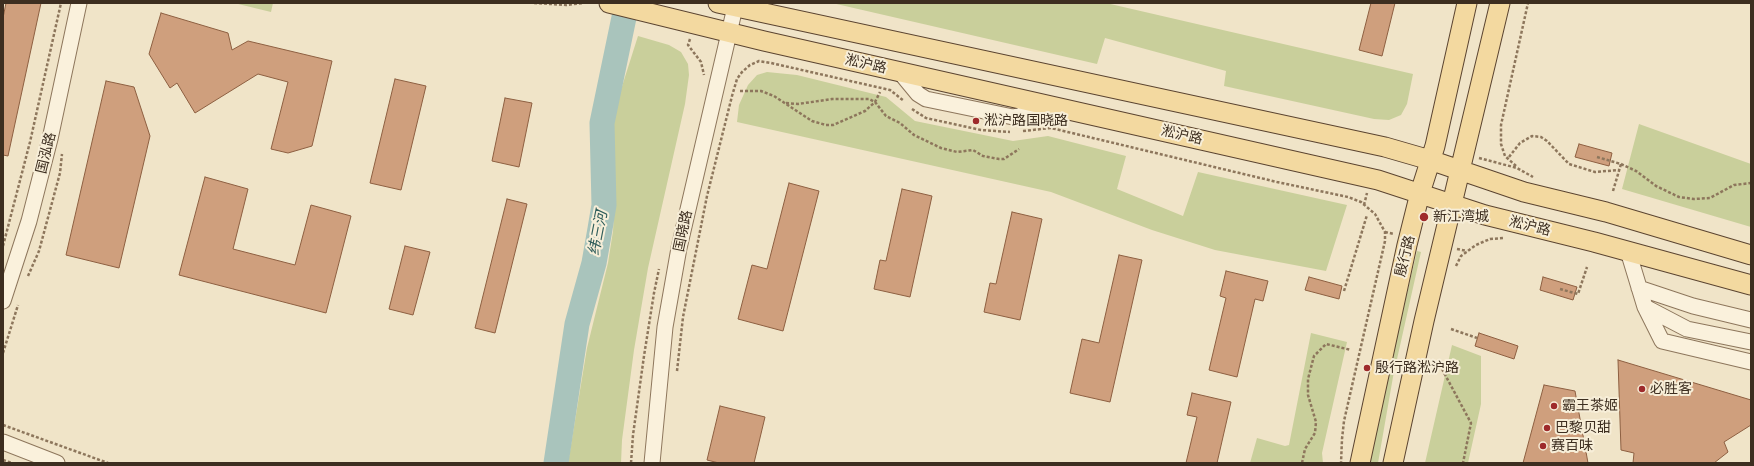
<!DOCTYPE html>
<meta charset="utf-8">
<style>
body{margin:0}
#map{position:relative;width:1754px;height:466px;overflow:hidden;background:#f0e4c8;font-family:"Playfair Display",serif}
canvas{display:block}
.frame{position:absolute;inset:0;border:4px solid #3d2e20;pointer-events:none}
</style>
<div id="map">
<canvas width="1754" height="466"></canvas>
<div class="frame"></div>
</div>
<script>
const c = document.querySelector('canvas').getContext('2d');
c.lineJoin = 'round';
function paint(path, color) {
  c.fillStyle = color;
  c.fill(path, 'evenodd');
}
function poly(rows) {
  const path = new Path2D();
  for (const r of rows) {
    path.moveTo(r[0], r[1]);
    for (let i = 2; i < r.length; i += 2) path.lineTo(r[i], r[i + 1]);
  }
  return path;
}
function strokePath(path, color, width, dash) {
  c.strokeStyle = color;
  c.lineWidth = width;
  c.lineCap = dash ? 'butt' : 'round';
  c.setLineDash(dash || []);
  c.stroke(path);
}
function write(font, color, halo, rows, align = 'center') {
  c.font = font + ' "Playfair Display","Noto Sans SC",serif';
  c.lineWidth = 4;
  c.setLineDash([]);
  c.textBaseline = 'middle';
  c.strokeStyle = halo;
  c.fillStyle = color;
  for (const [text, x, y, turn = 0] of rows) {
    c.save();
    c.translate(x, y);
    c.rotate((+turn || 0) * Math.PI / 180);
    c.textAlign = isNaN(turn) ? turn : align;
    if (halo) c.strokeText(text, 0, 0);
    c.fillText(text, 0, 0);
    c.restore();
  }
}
const green = poly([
 [234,3,273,3,271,12],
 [832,3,1106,3,1413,74,1407,104,1401,115,1389,120,1374,119,1224,86,1226,71,1105,38,1097,64],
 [638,36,669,45,681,52,688,64,689,75,685,104,648,268,634,350,622,440,621,463,568,463,587,348,608,263,613,231,615,194,611,121],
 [767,72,797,75,886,97,915,121,1013,141,1048,136,1126,156,1117,189,1183,216,1198,172,1347,205,1326,271,1215,250,1152,230,1051,192,737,122,739,105,748,85,757,75],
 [1639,124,1751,164,1751,227,1622,189],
 [1417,251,1421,252,1393,377,1378,463,1367,463],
 [1311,333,1347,342,1322,453,1323,463,1250,463,1257,438,1285,446,1289,445],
 [1452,345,1481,356,1481,404,1468,463,1425,463]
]);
const river = poly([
 [556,463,577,324,594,263,600,229,604,205,602,123,627,3]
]);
const building = poly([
 [6,3,41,3,8,156,3,155,3,18,6,3],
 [1371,3,1395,3,1382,56,1359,50,1371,3],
 [161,13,228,33,232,50,248,41,332,61,312,146,288,153,271,149,288,82,258,74,195,113,177,83,170,88,149,54,161,13],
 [395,79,426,86,401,190,370,183,395,79],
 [106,81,134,87,150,136,119,268,66,255,106,81],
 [505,98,532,103,519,167,492,161,505,98],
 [1579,144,1612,153,1609,166,1575,157,1579,144],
 [205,177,248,189,233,249,295,265,311,205,351,216,326,313,179,275,205,177],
 [789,183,819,191,783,331,738,319,752,265,767,269,789,183],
 [902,189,932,196,910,297,874,289,880,260,886,261,902,189],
 [507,199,527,204,495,333,475,328,507,199],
 [1012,212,1042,219,1020,320,984,312,990,283,996,284,1012,212],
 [405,246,430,252,413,315,389,309,405,246],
 [1119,255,1142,260,1110,402,1070,393,1082,339,1099,343,1119,255],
 [1226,271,1268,281,1263,301,1255,299,1237,377,1209,370,1226,298,1220,296,1226,271],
 [1309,277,1342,286,1339,299,1305,290,1309,277],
 [1543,277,1577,287,1573,300,1540,290,1543,277],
 [1479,333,1518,346,1514,359,1475,346,1479,333],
 [1618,360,1751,400,1751,425,1724,442,1728,452,1714,463,1633,463,1634,453,1621,450,1618,360],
 [1544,385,1575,391,1588,463,1523,463,1544,385],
 [1192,393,1231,402,1217,463,1186,463,1197,417,1187,415,1192,393],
 [720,406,765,417,754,463,719,463,707,460,720,406]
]);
const path = poly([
 [534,3,566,5,584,3],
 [690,39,688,45,701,62,704,75],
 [740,91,761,91,774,96,812,121,826,125,833,125,865,111,875,102,880,92],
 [786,103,798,104,832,99,869,99,875,102,886,116,900,123,914,135,941,148,957,152,973,150,983,156,999,159,1004,159,1019,149],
 [912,109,926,118,981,130,1010,132],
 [1023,131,1051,128,1277,182,1348,197,1361,202,1375,214,1385,232,1385,241,1344,421,1342,439,1341,463],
 [1509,157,1520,143,1532,136,1541,137,1547,141,1569,164,1595,172,1619,170],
 [1597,157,1621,164,1636,171,1656,186,1679,197,1694,199,1710,198,1734,185,1751,183],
 [1479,158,1517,168,1533,177],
 [1516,166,1505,156,1501,144,1501,125,1528,3],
 [1613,191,1621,164],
 [1364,205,1367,193],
 [1385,232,1394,234],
 [3,246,30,142,61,3],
 [1457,249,1467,251],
 [1456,266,1461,256,1476,245,1490,239,1504,238],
 [28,276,39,251,60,173,62,154],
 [1560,289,1578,294,1587,267],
 [1344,291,1367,215],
 [1451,329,1477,338],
 [3,353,18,305],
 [1442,369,1471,423,1463,463],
 [677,371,683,317,707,196,732,96,737,79,742,72,750,65,759,61,771,63,890,90,904,101],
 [3,425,108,463],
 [3,460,12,463],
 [631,463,633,435,644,356,654,293,659,269],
 [1302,463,1305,449,1315,433,1316,422,1308,395,1308,379,1314,356,1326,344,1351,350]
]);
const minor = poly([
 [899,71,918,94,926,99,1013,117,1019,116,1044,104],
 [1628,251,1645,307,1662,341,1751,362],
 [1639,288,1693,306,1751,320],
 [3,301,29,221,50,139,79,3],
 [1645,307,1687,329,1751,342],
 [3,442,57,463],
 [652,463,665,327,679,248,736,3]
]);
const major = poly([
 [609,3,764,41,1378,180,1485,215,1594,242,1751,285],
 [718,3,1385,147,1430,160,1524,192,1606,212,1751,255],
 [1360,463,1407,245,1420,193,1435,146,1467,3],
 [1393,463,1424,321,1500,3]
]);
const markers = [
 [976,121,4,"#9e2a2b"],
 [1424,217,5,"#9e2a2b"],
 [1367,368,4,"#9e2a2b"],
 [1642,389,4,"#9e2a2b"],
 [1554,406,4,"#9e2a2b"],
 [1547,428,4,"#9e2a2b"],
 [1543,446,4,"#9e2a2b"]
];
const streetNames = [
 ["淞沪路",866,64,13],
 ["淞沪路",1182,135,13],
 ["国泓路",46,153,-76],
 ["淞沪路",1530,226,14],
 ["国晓路",683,231,-78],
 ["殷行路",1405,256,-76]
];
const poiNames = [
 ["淞沪路国晓路",984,121],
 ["新江湾城",1433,217],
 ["殷行路淞沪路",1375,368],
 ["必胜客",1650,389],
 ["霸王茶姬",1562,406],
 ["巴黎贝甜",1555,428],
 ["赛百味",1551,446]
];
const waterNames = [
 ["纬三河",598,233,-79]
];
paint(green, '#c9cf9b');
strokePath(river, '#a9c4bc', 25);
paint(building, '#cf9f7d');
strokePath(building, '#8d5f41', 1);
strokePath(minor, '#8d765c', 17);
strokePath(major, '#5b4430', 21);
strokePath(path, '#8d765c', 2.5, [3, 2]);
strokePath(minor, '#faf1dc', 15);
strokePath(major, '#f3d9a0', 19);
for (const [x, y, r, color] of markers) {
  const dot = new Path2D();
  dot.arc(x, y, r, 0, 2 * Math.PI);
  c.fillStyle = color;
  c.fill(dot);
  strokePath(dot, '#f7eed8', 1.5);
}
write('14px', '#3d2e20', '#f7eed8', streetNames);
write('14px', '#3d2e20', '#f7eed8', poiNames, 'left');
write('italic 15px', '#2f5d5a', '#f7eed8', waterNames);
</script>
